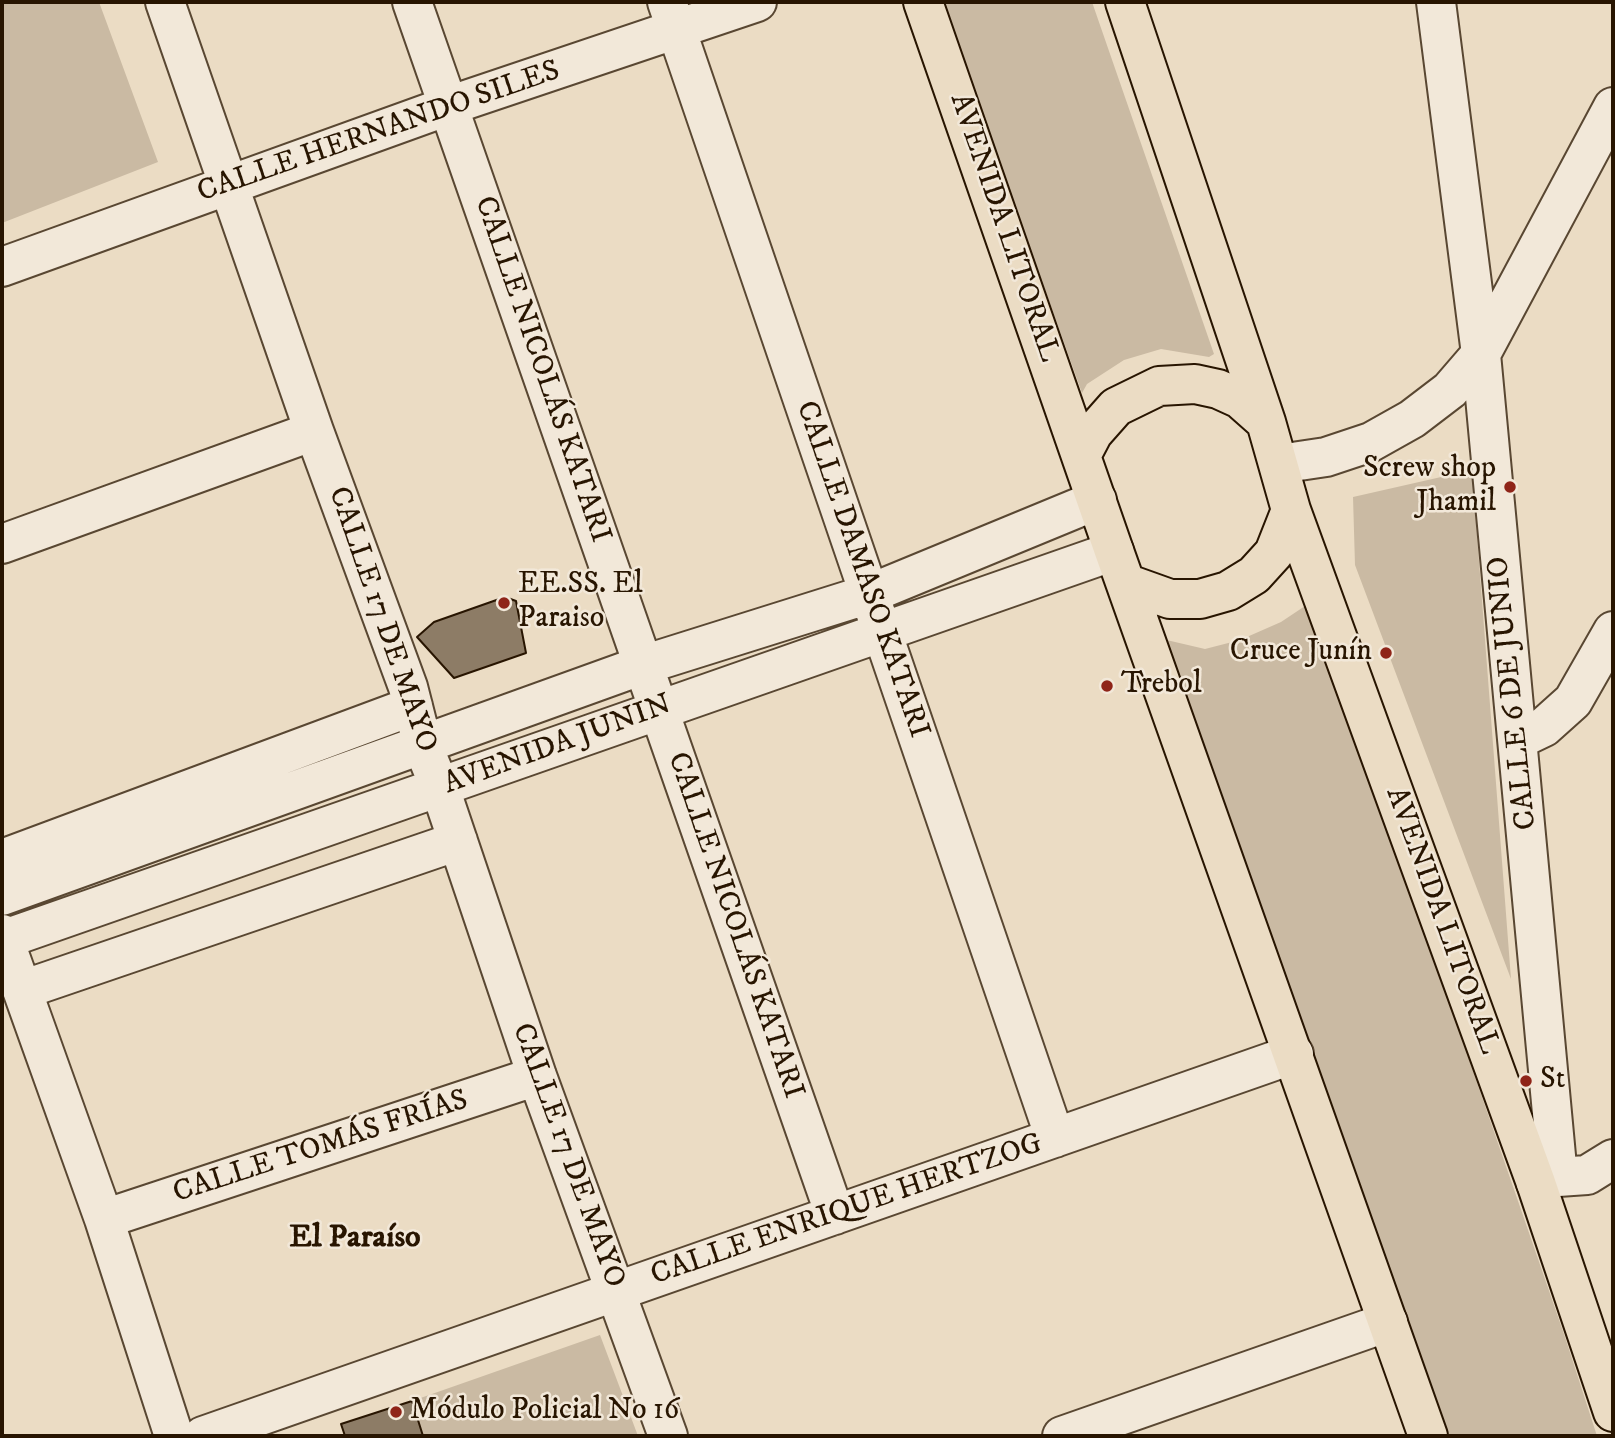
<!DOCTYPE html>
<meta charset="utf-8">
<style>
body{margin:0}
#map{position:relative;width:1615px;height:1438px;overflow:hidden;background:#ebdcc4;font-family:"IM FELL DW Pica",serif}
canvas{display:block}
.frame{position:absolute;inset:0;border:4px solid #281501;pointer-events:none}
</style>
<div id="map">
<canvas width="1615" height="1438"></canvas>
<div class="frame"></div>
</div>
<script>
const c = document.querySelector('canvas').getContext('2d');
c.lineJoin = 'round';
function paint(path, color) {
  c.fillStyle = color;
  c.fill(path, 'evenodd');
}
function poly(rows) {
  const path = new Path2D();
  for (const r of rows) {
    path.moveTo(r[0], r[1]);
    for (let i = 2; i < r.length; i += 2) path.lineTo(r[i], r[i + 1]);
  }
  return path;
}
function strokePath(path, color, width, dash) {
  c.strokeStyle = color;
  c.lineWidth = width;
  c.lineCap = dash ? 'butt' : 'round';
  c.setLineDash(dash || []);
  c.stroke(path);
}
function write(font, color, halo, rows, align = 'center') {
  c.font = font + ' "IM FELL DW Pica",serif';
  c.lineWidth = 5;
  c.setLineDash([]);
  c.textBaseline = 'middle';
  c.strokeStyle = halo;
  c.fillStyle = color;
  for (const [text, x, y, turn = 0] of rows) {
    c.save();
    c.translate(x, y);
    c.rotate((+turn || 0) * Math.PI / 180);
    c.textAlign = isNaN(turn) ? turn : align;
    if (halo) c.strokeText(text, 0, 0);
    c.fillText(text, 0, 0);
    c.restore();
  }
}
const green = poly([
 [2,2,99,2,158,162,2,223],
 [942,2,1092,2,1214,354,1209,357,1161,349,1124,360,1087,384,1082,393],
 [1472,470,1511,979,1355,565,1353,497],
 [1311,602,1565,1337,1597,1436,1439,1436,1158,638,1205,649,1240,640,1281,622],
 [600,1335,638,1436,423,1436,412,1401]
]);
const building = poly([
 [505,597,516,601,526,653,454,678,417,637,434,622,505,597],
 [412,1401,423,1436,345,1436,341,1424,412,1401]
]);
const minor = poly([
 [165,2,314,431,408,687,423,746,440,788,537,1076,668,1436],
 [412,2,835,1215],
 [667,2,1055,1138],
 [1436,2,1481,354,1558,1177],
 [2,267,448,106,757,2],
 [1279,464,1326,457,1371,442,1412,419,1450,390,1481,354,1613,107],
 [2,544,314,431],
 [1519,739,1544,727,1573,701,1613,631],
 [2,859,413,706],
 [2,896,643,665,869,594,1097,500],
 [2,934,104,1219,174,1436],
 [2,940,1114,551],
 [22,990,458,841],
 [1536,1183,1558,1177,1587,1175,1613,1159],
 [104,1219,537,1076],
 [203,1436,1294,1054],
 [1062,1436,1388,1322]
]);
const major = poly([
 [923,2,1114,551,1428,1436],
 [1125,2,1266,422,1291,510,1536,1183,1613,1412],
 [1082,454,1093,433,1116,407,1159,386,1195,384,1218,389,1240,399,1266,422],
 [1128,584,1170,599,1200,599,1228,591,1254,575,1274,553,1291,510]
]);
const markers = [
 [1510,487,7,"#8f2418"],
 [504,603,7,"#8f2418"],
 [1386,653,7,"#8f2418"],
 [1107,686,7,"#8f2418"],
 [1526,1081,7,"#8f2418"],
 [396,1412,7,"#8f2418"]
];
const streetNames = [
 ["CALLE HERNANDO SILES",379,133,-19],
 ["AVENIDA LITORAL",1003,228,71],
 ["CALLE NICOLÁS KATARI",541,370,71],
 ["CALLE DAMASO KATARI",861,570,71],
 ["CALLE 17 DE MAYO",381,620,71],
 ["CALLE 6 DE JUNIO",1514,693,-96],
 ["AVENIDA JUNIN",558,746,-20],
 ["AVENIDA LITORAL",1441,921,70],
 ["CALLE NICOLÁS KATARI",734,926,71],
 ["CALLE TOMÁS FRÍAS",321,1148,-18],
 ["CALLE 17 DE MAYO",567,1156,70],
 ["CALLE ENRIQUE HERTZOG",847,1211,-19]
];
const poiNames = [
 ["Screw shop",1496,470,"right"],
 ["Jhamil",1496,504,"right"],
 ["EE.SS. El",518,586],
 ["Paraiso",518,620],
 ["Cruce Junín",1372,653,"right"],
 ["Trebol",1121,686],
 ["St",1540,1081],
 ["Módulo Policial No 16",410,1412]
];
const neighbourhoodNames = [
 ["El Paraíso",355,1239]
];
paint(green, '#cabaa3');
paint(building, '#8d7c66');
strokePath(building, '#281501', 2);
strokePath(minor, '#594732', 42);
strokePath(major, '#281501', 42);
strokePath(minor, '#f2e8d9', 38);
strokePath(major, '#ebdcc4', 38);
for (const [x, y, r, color] of markers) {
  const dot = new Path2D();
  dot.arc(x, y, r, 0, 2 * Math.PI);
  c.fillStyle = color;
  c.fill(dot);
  strokePath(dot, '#f2e8d9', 2.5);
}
write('30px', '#281501', '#f2e8d9', streetNames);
write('30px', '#281501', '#f2e8d9', poiNames, 'left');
write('bold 32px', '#281501', '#f2e8d9', neighbourhoodNames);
</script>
